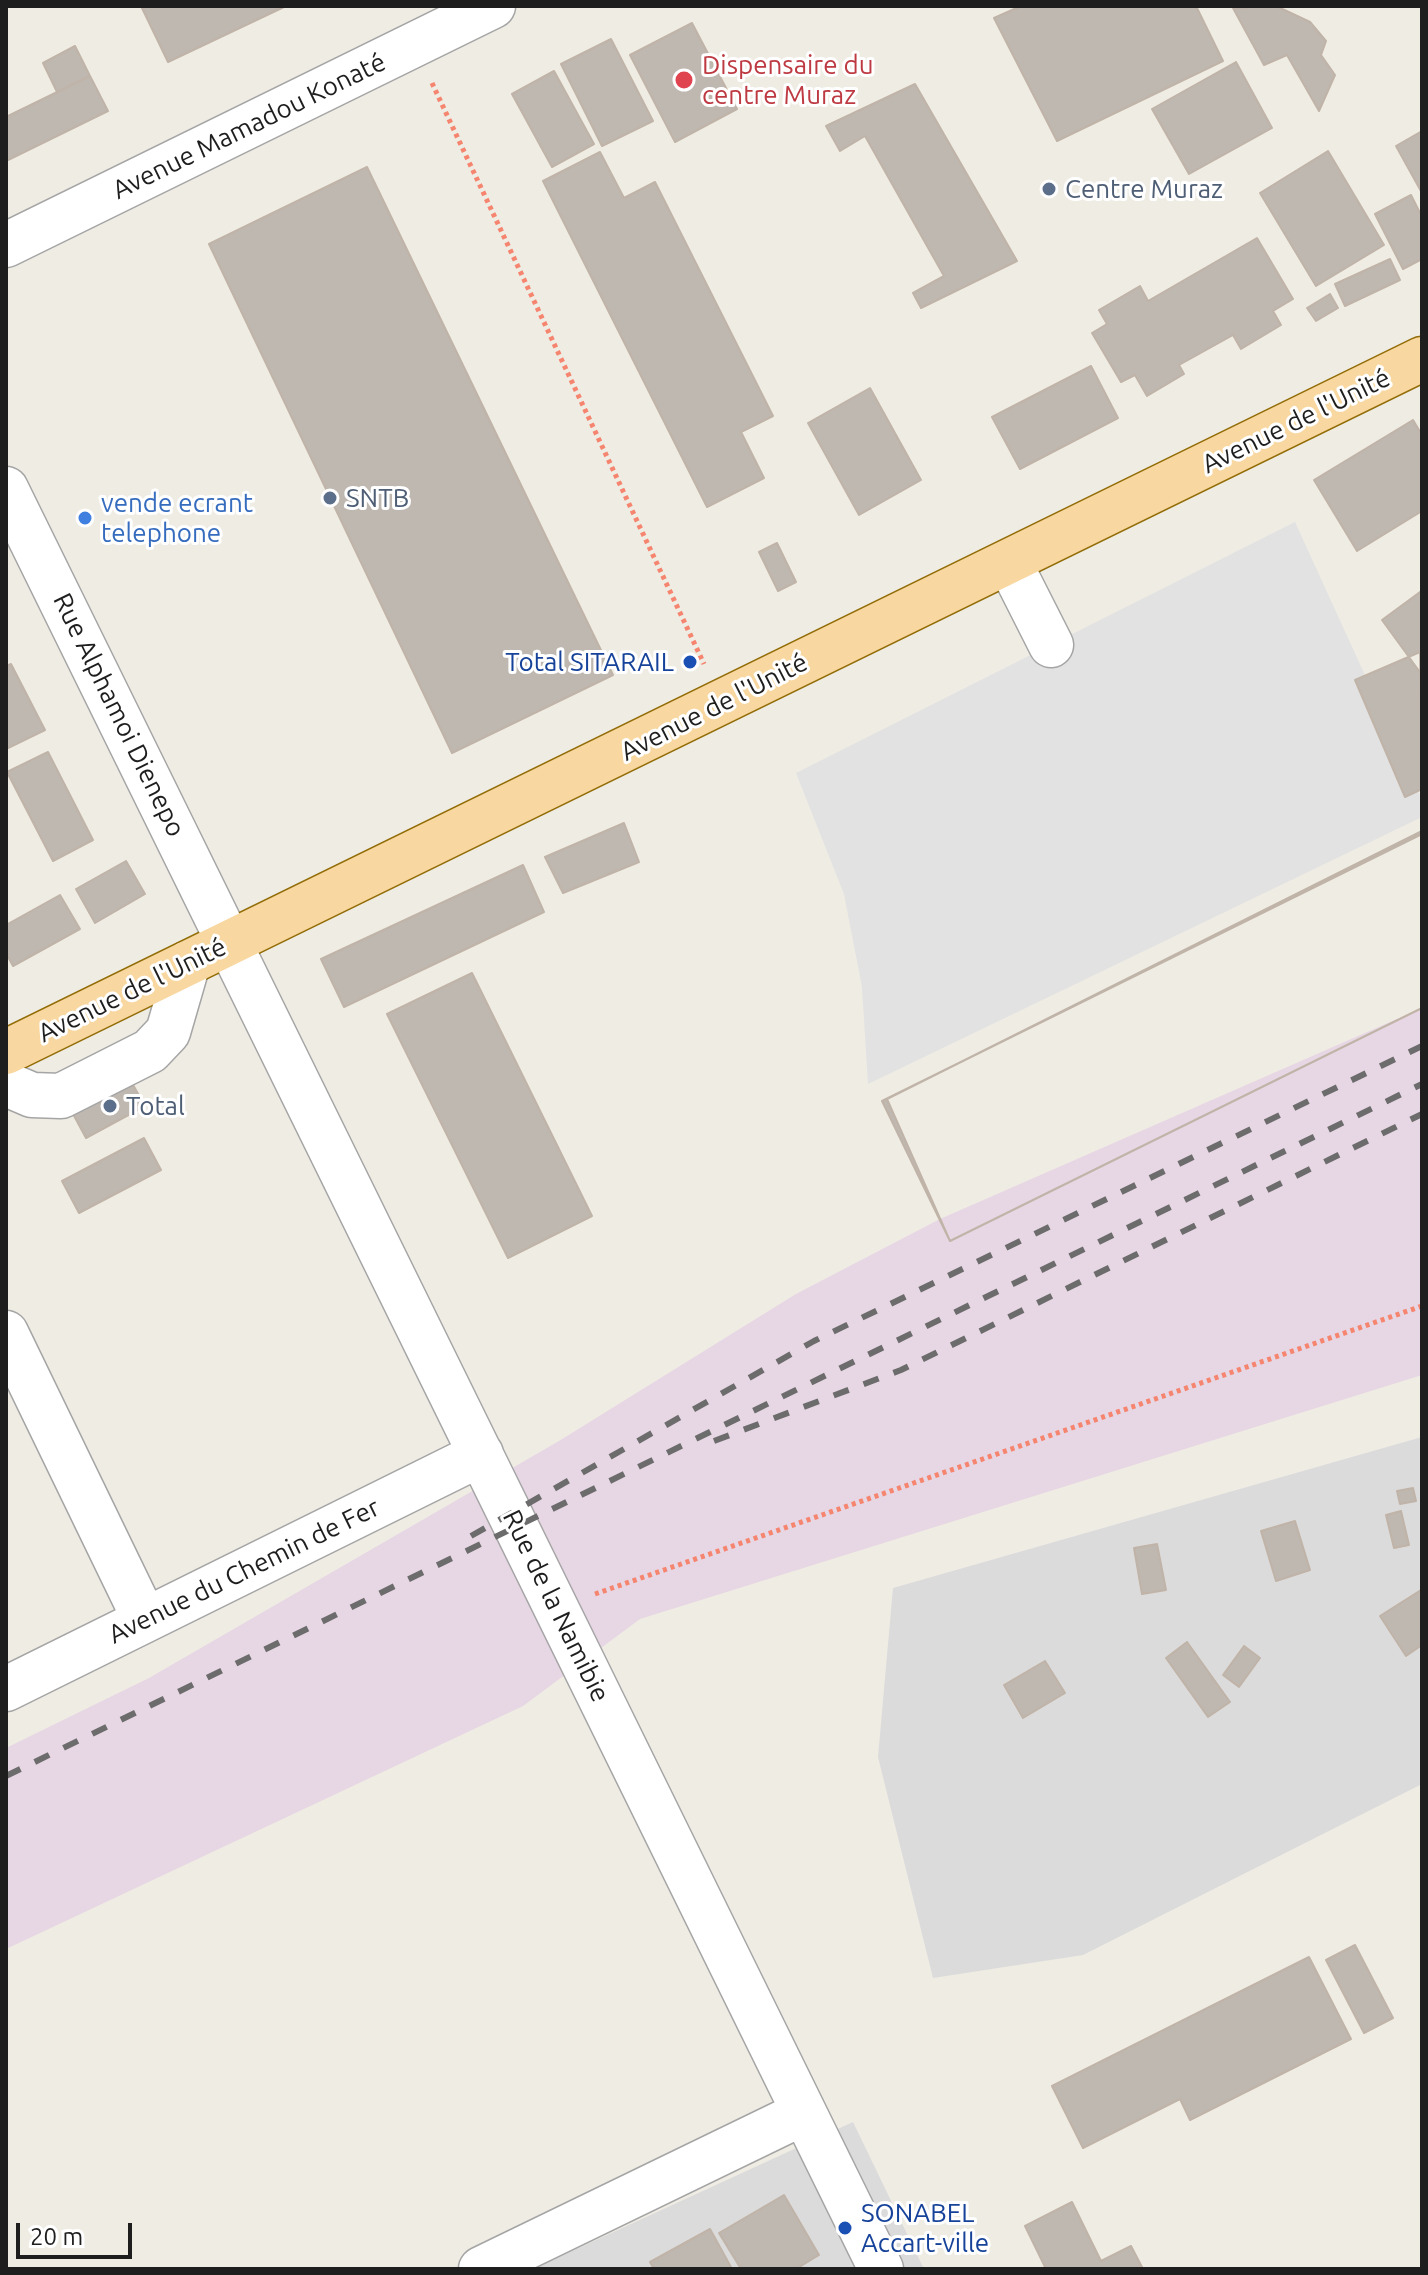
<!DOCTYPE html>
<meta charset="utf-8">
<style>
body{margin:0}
#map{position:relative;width:1428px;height:2275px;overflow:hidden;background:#efece4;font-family:Ubuntu,sans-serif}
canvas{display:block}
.frame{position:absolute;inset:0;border:8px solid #1e1e1e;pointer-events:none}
.scale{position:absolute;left:16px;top:2223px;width:116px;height:36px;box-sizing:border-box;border:4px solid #1e1e1e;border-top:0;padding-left:10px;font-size:24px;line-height:28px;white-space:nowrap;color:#1e1e1e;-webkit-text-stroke:6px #fff;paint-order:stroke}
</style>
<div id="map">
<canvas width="1428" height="2275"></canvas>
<div class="frame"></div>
<div class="scale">20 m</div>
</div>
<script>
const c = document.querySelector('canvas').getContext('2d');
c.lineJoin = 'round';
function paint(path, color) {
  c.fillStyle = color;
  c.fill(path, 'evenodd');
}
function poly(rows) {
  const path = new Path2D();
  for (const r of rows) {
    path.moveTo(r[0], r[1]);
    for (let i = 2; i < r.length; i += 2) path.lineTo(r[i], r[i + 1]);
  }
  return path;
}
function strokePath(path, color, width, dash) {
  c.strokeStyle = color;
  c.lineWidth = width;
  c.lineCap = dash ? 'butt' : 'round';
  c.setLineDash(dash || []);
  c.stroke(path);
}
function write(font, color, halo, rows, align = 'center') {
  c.font = font + ' Ubuntu,sans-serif';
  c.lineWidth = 6;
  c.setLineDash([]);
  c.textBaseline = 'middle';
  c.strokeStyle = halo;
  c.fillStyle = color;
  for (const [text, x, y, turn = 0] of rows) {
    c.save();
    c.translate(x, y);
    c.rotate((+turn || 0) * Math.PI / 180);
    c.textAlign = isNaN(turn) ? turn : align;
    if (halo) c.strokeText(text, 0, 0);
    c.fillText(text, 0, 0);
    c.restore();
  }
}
const residential = poly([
 [1422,1437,1422,1784,1083,1955,933,1978,878,1757,893,1588],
 [853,2122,924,2269,533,2269]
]);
const industrial = poly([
 [1422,1008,1422,1375,640,1619,523,1706,6,1949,6,1748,149,1678,559,1441,796,1294,940,1219]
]);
const parking = poly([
 [1295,522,1422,800,1422,817,868,1084,862,987,844,894,796,773]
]);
const building = poly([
 [141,6,283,6,284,7,168,62,141,6],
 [1021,6,1196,6,1223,61,1057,141,994,18,1021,6],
 [1276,6,1310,22,1326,41,1321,55,1335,75,1319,111,1287,55,1264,65,1233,8,1276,6],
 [692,23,737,109,675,142,630,55,692,23],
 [611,39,653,121,602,146,561,64,611,39],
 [75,46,90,76,57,92,43,63,75,46],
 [1236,62,1272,128,1189,174,1152,109,1236,62],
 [554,71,594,144,552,167,512,94,554,71],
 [90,76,108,111,6,161,6,117,90,76],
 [915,84,1017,261,921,308,913,293,944,276,865,136,840,151,826,126,915,84],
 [1422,131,1422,193,1396,146,1422,131],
 [1328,151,1384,245,1316,286,1260,193,1328,151],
 [600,152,624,198,655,182,773,416,741,432,764,478,707,507,543,181,600,152],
 [367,167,613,675,452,753,209,244,367,167],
 [1411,195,1422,217,1422,259,1403,269,1375,214,1411,195],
 [1257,238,1293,299,1273,311,1281,325,1241,349,1233,335,1179,365,1184,374,1147,396,1135,375,1121,382,1092,333,1107,324,1099,310,1140,286,1148,301,1257,238],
 [1390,259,1400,280,1345,306,1335,284,1390,259],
 [1330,294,1338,308,1316,321,1307,308,1330,294],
 [1091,366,1118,418,1020,469,992,417,1091,366],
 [870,388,921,480,859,515,808,423,870,388],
 [1413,420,1422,435,1422,511,1357,551,1314,480,1413,420],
 [777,543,796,582,778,591,759,552,777,543],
 [1420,592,1422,596,1422,675,1382,620,1420,592],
 [1420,652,1422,789,1405,797,1355,680,1420,652],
 [11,664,45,730,6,749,6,666,11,664],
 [48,752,93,840,53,861,7,772,48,752],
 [624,823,639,862,563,893,545,857,624,823],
 [1422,831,1422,1008,950,1241,887,1099,1422,831],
 [1422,834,1422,1008,950,1241,882,1101,1422,834],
 [126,861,145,894,95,923,76,889,126,861],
 [523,865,544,912,344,1007,321,959,523,865],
 [60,895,80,929,13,966,6,953,6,925,60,895],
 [472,973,592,1216,508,1258,387,1014,472,973],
 [124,1069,145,1106,86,1138,66,1101,124,1069],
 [144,1138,161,1170,79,1213,62,1181,144,1138],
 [1413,1488,1416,1501,1400,1504,1397,1491,1413,1488],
 [1401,1511,1409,1545,1394,1548,1386,1515,1401,1511],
 [1295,1521,1310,1570,1276,1581,1261,1531,1295,1521],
 [1157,1544,1166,1590,1142,1594,1134,1548,1157,1544],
 [1421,1590,1422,1645,1406,1656,1380,1616,1421,1590],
 [1187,1642,1230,1702,1208,1717,1166,1658,1187,1642],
 [1244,1646,1260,1658,1239,1687,1223,1675,1244,1646],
 [1045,1661,1065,1693,1023,1718,1004,1685,1045,1661],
 [1355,1945,1393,2018,1364,2033,1326,1960,1355,1945],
 [1309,1957,1351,2039,1190,2120,1180,2099,1083,2148,1052,2086,1309,1957],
 [784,2195,819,2255,796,2269,741,2269,719,2233,784,2195],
 [1072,2202,1101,2261,1131,2246,1143,2269,1046,2269,1025,2226,1072,2202],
 [710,2229,732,2269,654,2269,650,2262,710,2229]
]);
const path = poly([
 [432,83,704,664],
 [595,1594,1422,1306]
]);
const minor = poly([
 [6,245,493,6],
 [6,489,881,2269],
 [1009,562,1051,645],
 [6,1084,32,1095,61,1096,150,1051,168,1032,188,963],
 [6,1333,145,1620],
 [6,1689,481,1454],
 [481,2269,803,2113]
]);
const major = poly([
 [6,1052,1422,359]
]);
const rail = poly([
 [714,1441,901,1370,1422,1114],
 [471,1536,814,1341,1422,1046],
 [6,1776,1422,1084]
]);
const markers = [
 [684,80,10,"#e0444e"],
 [1049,189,8,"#5c6f8a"],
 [330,498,8,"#5c6f8a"],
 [85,518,8,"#3f7fe0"],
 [690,662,8,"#1a4fb4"],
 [110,1106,8,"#5c6f8a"],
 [845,2228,8,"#1a4fb4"]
];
const healthNames = [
 ["Dispensaire du",702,65],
 ["centre Muraz",702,95]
];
const streetNames = [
 ["Avenue Mamadou Konaté",249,126,-26],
 ["Avenue de l'Unité",1296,421,-26],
 ["Avenue de l'Unité",714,707,-27],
 ["Rue Alphamoi Dienepo",119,715,64],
 ["Avenue de l'Unité",132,990,-26],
 ["Avenue du Chemin de Fer",244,1571,-26],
 ["Rue de la Namibie",556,1606,64]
];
const serviceNames = [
 ["Centre Muraz",1065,189],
 ["SNTB",346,498],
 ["Total",126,1106]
];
const shopNames = [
 ["vende ecrant",101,503],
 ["telephone",101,533]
];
const transitNames = [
 ["Total SITARAIL",674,662],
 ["SONABEL",861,2213,"left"],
 ["Accart-ville",861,2243,"left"]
];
paint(residential, '#dcdbdb');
paint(industrial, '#e7d6e3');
paint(parking, '#e2e2e2');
paint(building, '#bfb8b1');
strokePath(building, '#c0b3a7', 2);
strokePath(minor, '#a5a5a5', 47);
strokePath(major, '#926c06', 47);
strokePath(path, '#f5856f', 5, [4, 4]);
strokePath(minor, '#fff', 44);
strokePath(major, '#f8d7a0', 44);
strokePath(rail, '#6c6c6c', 6, [16, 16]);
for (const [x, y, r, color] of markers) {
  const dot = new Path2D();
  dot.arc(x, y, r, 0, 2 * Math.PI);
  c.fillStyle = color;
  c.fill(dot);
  strokePath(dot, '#fff', 3);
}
write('26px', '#be3a42', '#fff', healthNames, 'left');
write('26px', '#1e1e1e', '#fff', streetNames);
write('26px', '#4e5e75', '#fff', serviceNames, 'left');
write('26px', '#366cbe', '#fff', shopNames, 'left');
write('26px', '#164399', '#fff', transitNames, 'right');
</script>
